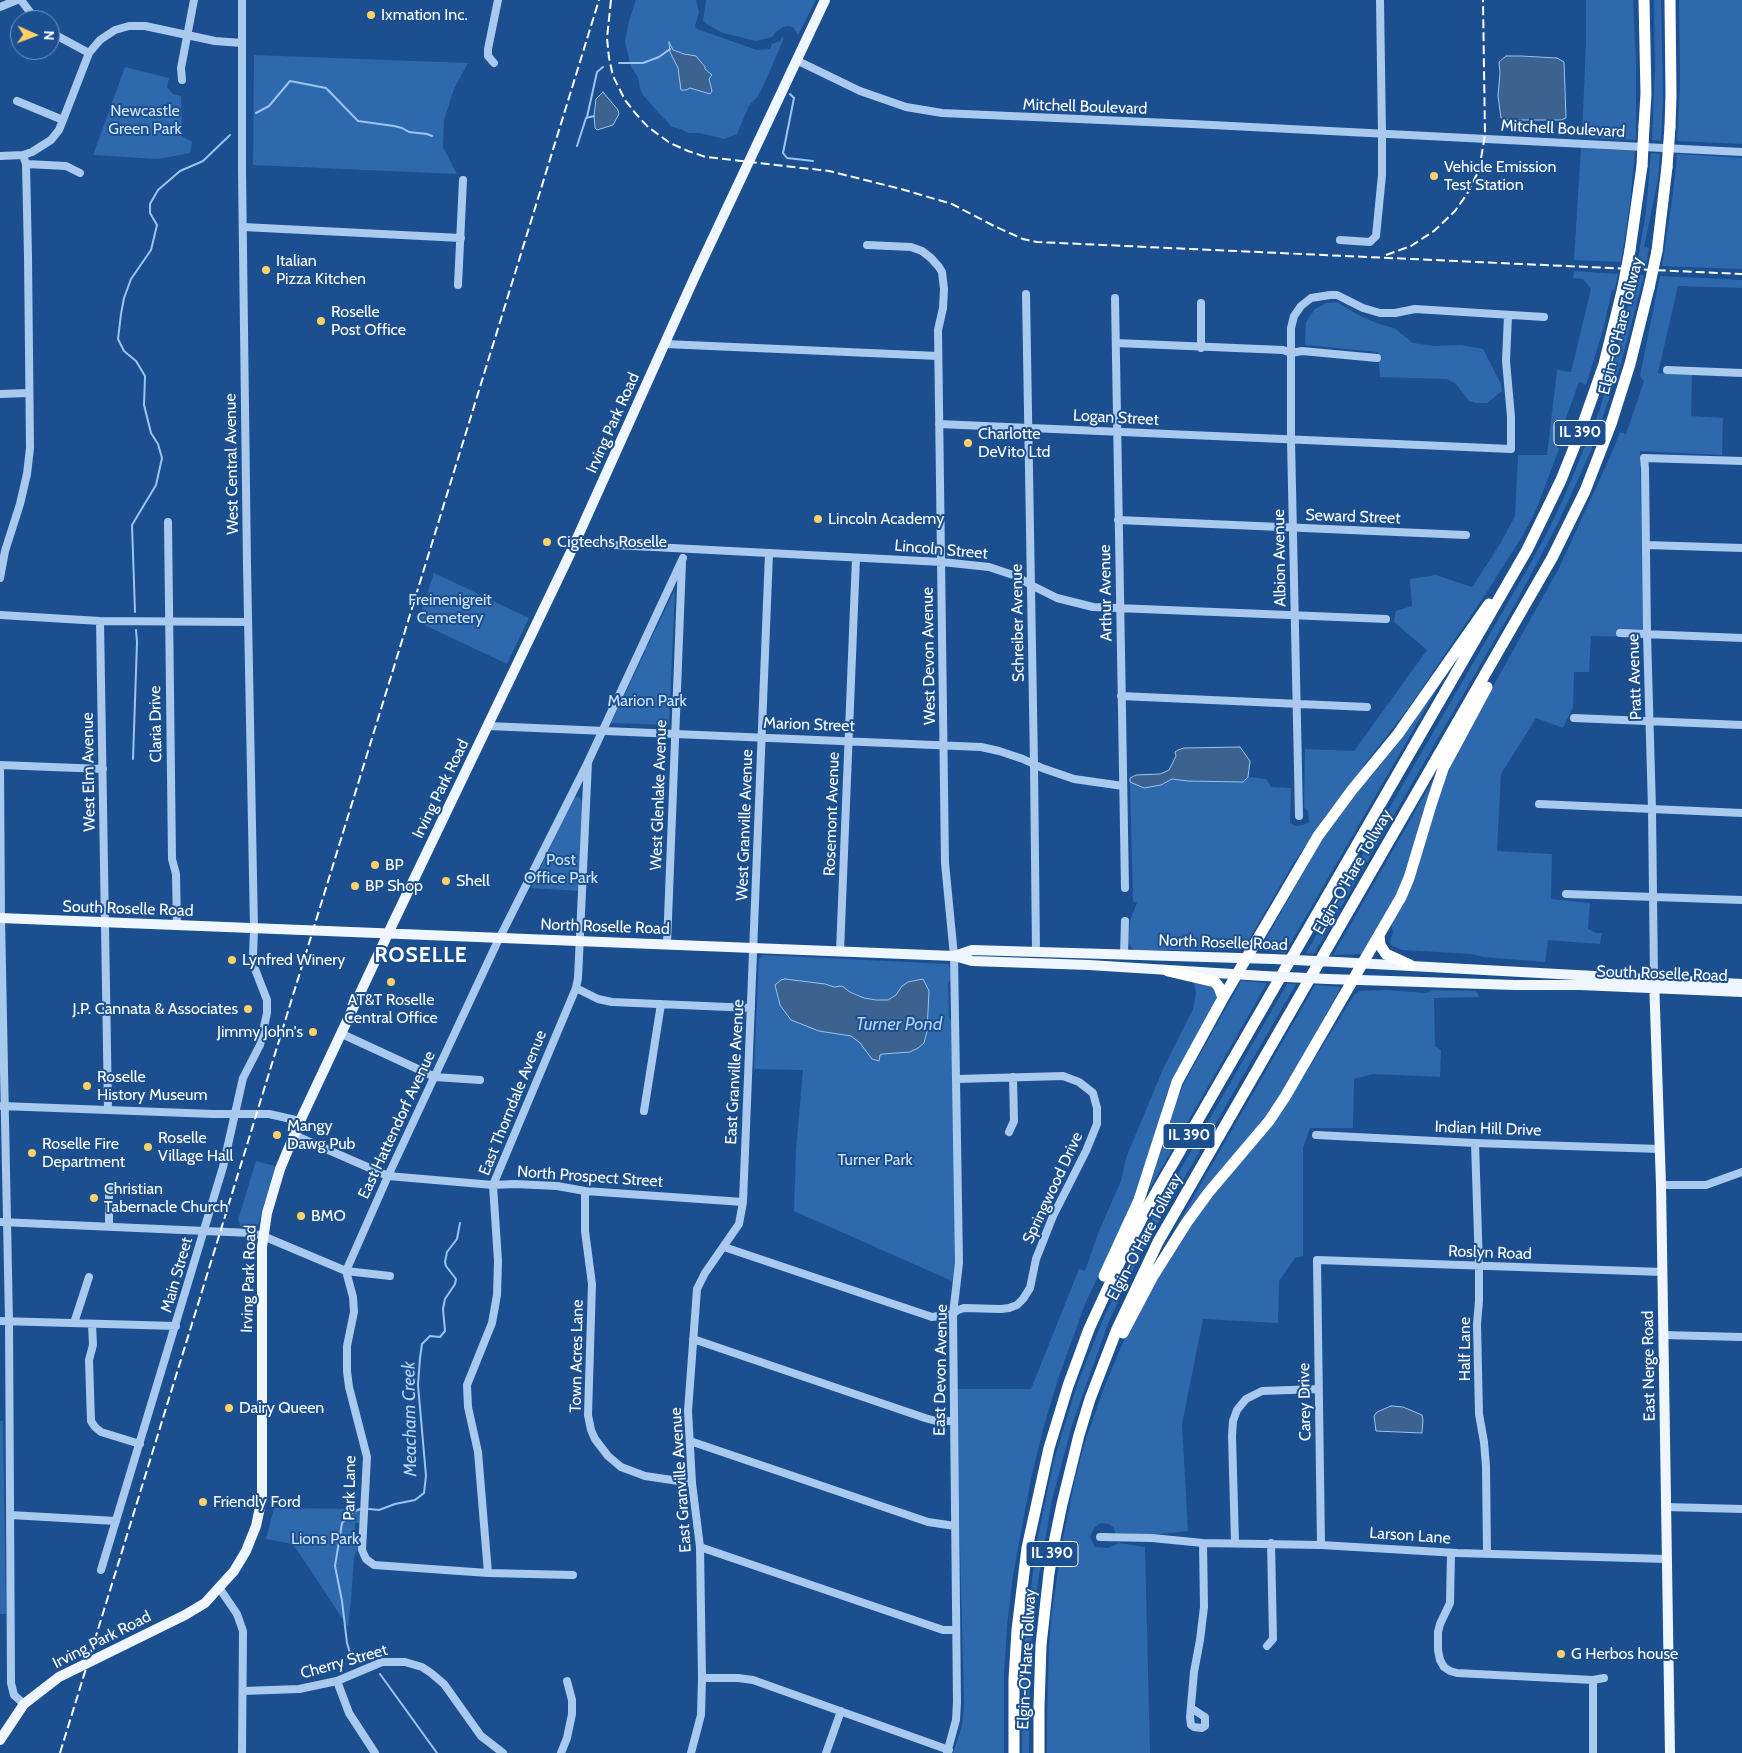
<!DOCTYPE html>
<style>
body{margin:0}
#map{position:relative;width:1742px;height:1753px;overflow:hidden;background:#1b4f8f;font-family:Cabin,sans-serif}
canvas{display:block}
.north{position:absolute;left:10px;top:10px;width:50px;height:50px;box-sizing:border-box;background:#1b4f8f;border:1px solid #7695bc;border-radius:50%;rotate:92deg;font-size:14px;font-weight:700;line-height:20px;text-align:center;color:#fff}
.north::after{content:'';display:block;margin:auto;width:18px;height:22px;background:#ffd166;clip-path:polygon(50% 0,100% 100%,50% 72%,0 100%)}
</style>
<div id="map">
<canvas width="1742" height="1753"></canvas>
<div class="north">N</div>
</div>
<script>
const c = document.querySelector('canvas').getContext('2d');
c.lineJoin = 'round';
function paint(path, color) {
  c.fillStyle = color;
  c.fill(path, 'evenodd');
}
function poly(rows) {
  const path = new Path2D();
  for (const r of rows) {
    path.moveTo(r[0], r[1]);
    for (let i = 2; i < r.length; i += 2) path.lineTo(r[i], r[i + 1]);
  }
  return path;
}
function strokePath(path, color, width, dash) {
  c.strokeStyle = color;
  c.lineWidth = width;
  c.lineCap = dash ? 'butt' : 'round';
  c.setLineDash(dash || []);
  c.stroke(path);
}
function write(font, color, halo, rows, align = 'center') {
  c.font = font + ' Cabin,sans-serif';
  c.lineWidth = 4;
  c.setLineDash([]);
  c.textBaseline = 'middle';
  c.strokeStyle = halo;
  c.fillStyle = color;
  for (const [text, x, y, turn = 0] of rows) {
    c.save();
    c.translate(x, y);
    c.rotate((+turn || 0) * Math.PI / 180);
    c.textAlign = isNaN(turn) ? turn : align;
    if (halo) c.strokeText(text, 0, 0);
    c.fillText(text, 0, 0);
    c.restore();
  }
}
const green = poly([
 [636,0,696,0,699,12,695,26,697,29,757,50,770,49,772,44,780,41,782,37,784,38,765,82,758,96,752,102,748,108,737,134,724,139,700,133,688,133,681,129,672,127,658,112,643,95,640,89,638,77,631,67,625,42,629,21],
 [706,0,816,0,798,35,793,27,789,26,783,27,776,32,772,37,756,41,723,33,708,25,703,21],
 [1586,0,1633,0,1636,61,1636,140,1590,138,1582,134,1586,43],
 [1654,0,1661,0,1663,98,1661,141,1652,140,1655,69],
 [1679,0,1742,0,1742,144,1677,141,1680,82],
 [254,55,468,63,454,89,444,120,443,147,457,174,253,165],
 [125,67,169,78,167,87,173,94,181,96,182,136,192,142,190,153,158,159,93,155],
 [1581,148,1635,151,1630,203,1621,262,1574,260],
 [1651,153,1660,154,1658,180,1644,247,1649,248,1646,264,1637,264,1646,212],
 [1677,154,1742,158,1742,269,1662,266,1673,194],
 [1574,271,1618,274,1615,290,1612,290,1603,330,1586,385,1579,382,1556,445,1559,449,1536,510,1523,535,1487,592,1407,710,1363,766,1365,768,1359,777,1328,812,1293,864,1248,941,1238,948,1228,950,1134,950,1128,943,1130,920,1137,903,1133,901,1130,782,1144,788,1161,785,1172,779,1188,781,1203,780,1237,782,1243,782,1248,777,1266,779,1271,787,1291,788,1290,823,1296,826,1303,825,1309,822,1308,811,1304,807,1305,749,1354,751,1427,650,1394,622,1396,611,1412,606,1410,579,1436,575,1472,587,1500,544,1515,516,1518,455,1547,455,1557,370,1571,372,1591,289,1583,279,1573,278],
 [1635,275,1644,275,1620,367,1590,453,1558,523,1517,601,1314,954,1306,953,1529,566,1547,533,1565,495,1599,412,1622,331],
 [1660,276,1742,280,1742,288,1678,286,1658,373,1692,375,1691,416,1723,418,1722,455,1640,451,1643,637,1591,636,1589,672,1574,672,1573,707,1563,728,1536,718,1501,774,1497,851,1552,854,1551,899,1590,903,1588,929,1596,933,1602,933,1600,944,1548,940,1545,962,1483,957,1472,954,1402,950,1391,945,1390,941,1393,932,1391,924,1413,882,1446,777,1472,724,1559,568,1610,457,1620,432,1626,434,1644,381,1640,376],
 [1337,302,1360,316,1379,324,1394,328,1413,343,1434,346,1461,345,1483,349,1501,384,1502,391,1487,403,1476,403,1469,401,1456,384,1447,379,1380,377,1378,352,1305,345,1306,322,1315,309,1326,303],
 [434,573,529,618,507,664,418,622],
 [675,589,669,725,611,723,645,652,645,648,647,647],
 [1445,675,1285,953,1262,950,1262,946,1329,827],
 [1433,780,1435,780,1400,888,1362,954,1333,955],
 [576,797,579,797,583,802,579,891,531,888,572,800],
 [763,955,948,964,951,970,951,978,948,984,949,1017,952,1023,956,1246,955,1271,952,1281,794,1211,796,1150,803,1070,754,1069,759,959],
 [1241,981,1267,983,1149,1190,1173,1111,1184,1083],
 [1194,982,1213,987,1217,993,1216,998,1210,1012,1173,1077,1166,1095,1153,1143,1135,1199,1085,1304,1058,1379,1043,1429,1031,1479,1013,1575,1007,1626,1004,1675,1004,1753,953,1753,962,1726,964,1703,956,1389,1031,1389,1079,1269,1085,1271,1099,1231,1121,1181,1126,1158,1163,1069,1193,1009,1196,993],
 [1287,984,1296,984,1141,1253,1109,1321,1072,1425,1052,1500,1038,1581,1030,1656,1029,1753,1022,1753,1023,1655,1027,1618,1037,1541,1054,1460,1077,1385,1103,1319,1152,1219],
 [1315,985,1340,987,1339,991,1282,1094,1163,1250],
 [1387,990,1426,993,1433,990,1476,991,1478,994,1479,997,1434,998,1435,1046,1441,1050,1440,1077,1373,1074,1354,1079,1353,1128,1310,1128,1303,1148,1303,1256,1295,1258,1279,1281,1278,1323,1203,1319,1182,1424,1188,1531,1151,1535,1115,1533,1114,1528,1109,1524,1101,1523,1094,1528,1090,1537,1095,1547,1108,1548,1119,1543,1145,1547,1150,1753,1047,1753,1047,1715,1049,1645,1052,1612,1062,1543,1075,1479,1085,1442,1105,1385,1125,1338,1148,1294,1195,1219,1288,1102,1354,995,1359,991],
 [256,1161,275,1166,258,1225,257,1228,253,1228,241,1227,238,1220],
 [0,1421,3,1421,6,1614,0,1614],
 [274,1508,364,1509,363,1523,355,1523,354,1545,359,1546,354,1557,351,1601,348,1627,295,1547,288,1543,266,1539]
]);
const water = poly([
 [669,42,673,50,684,54,696,56,705,67,705,69,712,75,709,79,712,91,710,94,690,88,686,90,681,90,678,68,670,52,669,42],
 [1506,56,1521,56,1557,58,1564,62,1566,118,1561,120,1508,120,1501,118,1498,96,1500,73,1499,62,1506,56],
 [603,92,618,110,619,114,613,125,597,130,595,128,594,116,596,99,603,92],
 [1240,747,1250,761,1248,777,1243,782,1188,781,1172,779,1161,785,1144,788,1130,782,1130,778,1136,775,1160,774,1169,770,1176,756,1175,752,1178,750,1184,748,1240,747],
 [785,979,825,984,834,987,842,986,850,992,864,998,876,1000,888,1000,896,995,902,986,908,982,923,979,929,991,927,1031,924,1043,918,1048,910,1052,883,1054,880,1055,879,1061,872,1059,860,1043,851,1036,819,1031,791,1020,780,1005,775,985,781,980,785,979],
 [1391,1406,1403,1407,1422,1415,1423,1420,1422,1433,1376,1431,1374,1416,1377,1412,1391,1406]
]);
const stream = poly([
 [619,63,643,63,659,57,670,49],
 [790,94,794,98,783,153,787,158,813,161],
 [256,113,269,106,290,81,326,88,358,121,394,126,402,128,409,132,427,134,432,136],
 [587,117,597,72,603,67],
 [577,146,586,118,594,116],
 [135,612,132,525,156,485,162,458,158,444,151,433,144,405,145,376,136,361,124,351,118,339,121,314,124,298,131,279,151,250,157,225,150,213,150,204,158,190,180,171,203,161,230,135],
 [133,759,137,642,136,630],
 [369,1509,379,1510,395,1504,415,1500,424,1493,426,1476,418,1385,420,1358,422,1344,430,1336,440,1337,445,1331,443,1309,445,1299,455,1284,456,1279,446,1266,445,1262,447,1252,457,1239,460,1223],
 [352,1660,347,1643,342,1601,335,1566,342,1523,353,1512,360,1509],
 [380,1674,437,1753]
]);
const minor = poly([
 [21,0,36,20],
 [0,7,17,0],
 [50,32,89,53],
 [796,60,860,91,906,107,942,113,1192,124,1742,152],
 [494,63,488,56,488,49,498,0],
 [182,80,181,68,194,0],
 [17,101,63,120],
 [0,156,23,155,32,152,51,140,59,130,63,120,89,53,100,40,115,30,129,26,145,26,215,41,242,43],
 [26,164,66,166,80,173],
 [243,227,461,238],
 [1340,240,1370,242,1376,236,1382,175,1382,134,1380,0],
 [867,245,911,247,922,251,931,258,939,267,942,272,944,289,943,308,938,330,945,863,954,956,959,1263,953,1314,957,1702,956,1720,947,1753],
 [458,285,463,180],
 [1026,294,1034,764,1036,952],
 [1115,298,1125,888],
 [1116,343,1283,350,1291,353,1302,351,1377,358],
 [665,344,938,356],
 [1201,348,1201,303],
 [1667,370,1742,373],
 [0,394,29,393],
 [939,424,1511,449,1511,417,1506,361,1508,315],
 [1118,520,1466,535],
 [168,522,172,859,176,874,177,926],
 [576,543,942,562,989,567,1016,576,1031,585,1057,598,1093,607,1386,619],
 [1646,545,1742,548],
 [0,578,5,551,20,504,27,474,30,448,28,256,26,164,23,155],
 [0,615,100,621,248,622],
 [100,621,108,1110],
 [1620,633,1742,638],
 [1121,696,1367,707],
 [1574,718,1742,725],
 [488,726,981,747,999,751,1023,759,1042,768,1074,779,1123,786],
 [0,765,103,769],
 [0,766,1,918,9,1321,11,1683,14,1695,24,1704],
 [1539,804,1742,813],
 [1299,816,1291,440,1291,328,1294,316,1301,306,1311,298,1330,295,1337,295,1363,308,1380,313,1395,313,1415,309,1544,317],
 [1566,894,1742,900],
 [667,944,682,562],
 [840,951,856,558],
 [1124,955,1125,921],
 [1654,979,1652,809,1647,634,1645,469,1644,458,1742,461],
 [576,988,598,999,612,1002,751,1008],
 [342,1034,435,1077,480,1080],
 [2,1106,213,1114,269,1114,300,1121],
 [644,1111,661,1004],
 [1009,1132,1014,1121,1013,1077],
 [294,1135,388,1176,493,1185,515,1184,557,1186,585,1191,743,1202],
 [1316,1135,1475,1143,1660,1149],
 [1475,1143,1479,1266,1479,1301,1477,1324,1479,1414,1484,1442,1486,1466,1487,1554],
 [1661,1185,1706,1185,1742,1172],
 [585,1191,585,1231,592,1284,588,1415,591,1430,595,1439,608,1456,621,1467,645,1476,692,1483],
 [0,1222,251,1233,263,1236,346,1271,390,1276],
 [109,1226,109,1186],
 [724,1247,932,1317,953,1314,958,1310,964,1308,1001,1309,1009,1308,1017,1305,1023,1299,1030,1288,1036,1259,1053,1216,1086,1151,1097,1124,1097,1108,1093,1093,1079,1082,1063,1076,957,1079],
 [346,1271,388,1176,496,945,588,762,683,558],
 [346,1271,353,1297,354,1312,347,1346,347,1371,349,1387,367,1457,362,1550,366,1559,374,1565,488,1573,573,1575],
 [0,1321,176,1326],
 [74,1323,89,1277],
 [92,1324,93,1345,89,1360,91,1421,95,1427,101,1432,140,1444],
 [1663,1335,1742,1337],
 [693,1339,925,1418,936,1421,953,1421],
 [690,1441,928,1522,955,1526],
 [1666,1507,1742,1509],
 [10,1515,116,1521],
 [1100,1537,1152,1538,1203,1543,1321,1545,1457,1553,1667,1559],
 [1235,1542,1232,1436,1233,1421,1237,1410,1246,1399,1262,1391,1318,1389],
 [1321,1545,1317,1260,1662,1272],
 [700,1547,943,1630,956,1630],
 [1451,1553,1450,1603,1440,1624,1438,1632,1438,1650,1440,1660,1444,1667,1450,1671,1457,1673,1593,1680,1593,1753],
 [101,1570,223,1167,243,1078,260,1045,267,1013,267,1000,255,969,253,956,254,928,247,565,242,171,242,0],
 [488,1573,478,1452,468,1407,467,1385,492,1323,497,1295,498,1261,493,1185,576,988,578,978,588,762],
 [220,1589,237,1614,243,1631,242,1753],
 [1267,1646,1273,1639,1271,1543],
 [702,1678,738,1678,753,1680,949,1750],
 [1593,1680,1604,1678],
 [337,1681,349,1713,375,1753],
 [243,1691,299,1689,337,1681,382,1662,405,1662,422,1667,431,1673,444,1684,481,1736,503,1753],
 [1191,1708,1205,1717,1205,1726,1202,1728,1194,1727,1191,1725,1190,1717,1194,1672,1200,1640,1204,1607,1203,1543],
 [561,1753,567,1738,572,1714,572,1700,567,1681],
 [691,1753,701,1715,702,1678,700,1547,692,1483,688,1411,697,1289,705,1273,739,1224,743,1202,769,553],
 [826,1753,841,1711]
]);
const major = poly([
 [0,918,954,956,972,961,1089,965,1264,976],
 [954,956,972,950,1273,959],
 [1337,962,1742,984],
 [1328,979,1515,985,1580,985,1742,992],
 [1654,979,1661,1185,1670,1753],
 [0,1740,24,1704,59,1677,185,1615,205,1603,234,1571,246,1551,256,1526,262,1498,262,1247,267,1213,280,1169,300,1121,393,923,569,556,696,274,825,0]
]);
const highway = poly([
 [1670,0,1671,95,1670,127],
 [1644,126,1646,94,1644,0],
 [1630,250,1642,166],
 [1657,251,1667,167],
 [1379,935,1380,945,1386,954,1410,965],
 [1168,971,1215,982,1219,987,1223,998],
 [1104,1276,1139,1200,1177,1082,1223,998,1318,836,1352,790,1398,734,1489,604],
 [1123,1333,1153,1276,1187,1222,1209,1192,1269,1121,1285,1097,1401,897,1409,878,1432,802,1443,769,1487,687],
 [1014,1753,1014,1679,1017,1630,1027,1548,1049,1448,1068,1386,1089,1329,1123,1255,1150,1203,1527,550,1561,480,1579,435,1604,364,1623,287],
 [1039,1753,1039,1707,1041,1645,1049,1573,1055,1538,1062,1504,1079,1435,1090,1399,1117,1329,1158,1242,1552,558,1585,491,1611,424,1630,364,1649,288]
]);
const rail = poly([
 [611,0,607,38,609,58,613,76,625,100,636,114,648,127,670,143,688,151,706,157,829,171,901,189,952,204,994,226,1023,239,1037,242,1742,274],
 [1386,255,1411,246,1434,231,1455,211,1467,194,1479,170,1485,135,1483,0],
 [60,1753,599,0]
]);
const majorBridge = poly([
 [1273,959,1337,962],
 [1264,976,1328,979]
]);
const highwayBridge = poly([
 [1642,166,1644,126],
 [1667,167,1670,127],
 [1623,287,1630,250],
 [1649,288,1657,251]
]);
const markers = [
 [371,15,5,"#ffd166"],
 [1434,176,5,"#ffd166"],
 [266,270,5,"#ffd166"],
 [321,321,5,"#ffd166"],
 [968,443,5,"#ffd166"],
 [818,519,5,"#ffd166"],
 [547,542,5,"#ffd166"],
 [375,865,5,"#ffd166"],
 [446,881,5,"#ffd166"],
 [355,886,5,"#ffd166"],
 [232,960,5,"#ffd166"],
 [391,982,5,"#ffd166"],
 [248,1009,5,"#ffd166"],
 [313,1032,5,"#ffd166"],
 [87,1086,5,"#ffd166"],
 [277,1135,5,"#ffd166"],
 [148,1147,5,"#ffd166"],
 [32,1153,5,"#ffd166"],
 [94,1198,5,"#ffd166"],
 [301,1216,5,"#ffd166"],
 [229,1408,5,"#ffd166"],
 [203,1502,5,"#ffd166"],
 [1561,1654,5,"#ffd166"]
];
const shields = [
 [1580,433,52],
 [1189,1136,52],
 [1052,1554,52]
];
const shieldNames = [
 ["IL 390",1580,433],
 ["IL 390",1189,1136],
 ["IL 390",1052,1554]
];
const poiNames = [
 ["Ixmation Inc.",381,15],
 ["Vehicle Emission",1444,167],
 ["Test Station",1444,185],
 ["Italian",276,261],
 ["Pizza Kitchen",276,279],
 ["Roselle",331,312],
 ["Post Office",331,330],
 ["Charlotte",978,434],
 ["DeVito Ltd",978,452],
 ["Lincoln Academy",828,519],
 ["Cigtechs Roselle",557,542],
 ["BP",385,865],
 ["Shell",456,881],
 ["BP Shop",365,886],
 ["Lynfred Winery",242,960],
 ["AT&T Roselle",391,1000,"center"],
 ["Central Office",391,1018,"center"],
 ["J.P. Cannata & Associates",238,1009,"right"],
 ["Jimmy John's",303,1032,"right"],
 ["Roselle",97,1077],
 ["History Museum",97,1095],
 ["Mangy",287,1126],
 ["Dawg Pub",287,1144],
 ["Roselle",158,1138],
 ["Village Hall",158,1156],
 ["Roselle Fire",42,1144],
 ["Department",42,1162],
 ["Christian",104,1189],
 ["Tabernacle Church",104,1207],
 ["BMO",311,1216],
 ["Dairy Queen",239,1408],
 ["Friendly Ford",213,1502],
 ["G Herbos house",1571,1654]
];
const streetNames = [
 ["Mitchell Boulevard",1085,107,2],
 ["Mitchell Boulevard",1563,129,3],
 ["Elgin-O'Hare Tollway",1621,326,-76],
 ["Logan Street",1116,418,3],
 ["Irving Park Road",613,423,-66],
 ["West Central Avenue",232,464,-91],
 ["Seward Street",1353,517,2],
 ["Lincoln Street",941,550,5],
 ["Albion Avenue",1280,558,-91],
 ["Arthur Avenue",1106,593,-91],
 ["Schreiber Avenue",1018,623,-91],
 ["West Devon Avenue",929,656,-91],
 ["Pratt Avenue",1635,677,-92],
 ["Claria Drive",156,724,-91],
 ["Marion Street",809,725,2],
 ["West Elm Avenue",89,772,-91],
 ["Irving Park Road",441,789,-64],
 ["West Glenlake Avenue",659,795,-88],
 ["Rosemont Avenue",832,814,-88],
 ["West Granville Avenue",745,825,-88],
 ["Elgin-O'Hare Tollway",1353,872,-60],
 ["South Roselle Road",128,909,2],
 ["North Roselle Road",605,927,2],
 ["North Roselle Road",1223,943,2],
 ["South Roselle Road",1662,974,2],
 ["East Granville Avenue",735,1072,-87],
 ["East Thorndale Avenue",513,1103,-68],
 ["East Hattendorf Avenue",397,1125,-65],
 ["Indian Hill Drive",1488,1129,2],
 ["North Prospect Street",590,1177,4],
 ["Springwood Drive",1053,1188,-65],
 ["Elgin-O'Hare Tollway",1145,1237,-62],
 ["Roslyn Road",1490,1253,2],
 ["Main Street",177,1275,-74],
 ["Irving Park Road",249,1279,-88],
 ["Half Lane",1465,1349,-90],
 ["Town Acres Lane",577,1356,-89],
 ["East Nerge Road",1649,1366,-91],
 ["East Devon Avenue",941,1370,-89],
 ["Carey Drive",1305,1402,-91],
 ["East Granville Avenue",681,1480,-94],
 ["Park Lane",350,1488,-89],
 ["Larson Lane",1410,1536,4],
 ["Irving Park Road",102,1640,-27],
 ["Elgin-O'Hare Tollway",1027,1659,-87],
 ["Cherry Street",344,1662,-16]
];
const parkNames = [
 ["Newcastle",145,111],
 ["Green Park",145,129],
 ["Freinenigreit",450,600],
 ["Cemetery",450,618],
 ["Marion Park",647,701],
 ["Post",561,860],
 ["Office Park",561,878],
 ["Turner Park",875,1160],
 ["Lions Park",325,1539]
];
const waterNames = [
 ["Turner Pond",899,1025],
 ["Meacham Creek",410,1419,-91]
];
const districtNames = [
 ["ROSELLE",421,956]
];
paint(green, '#2e69ad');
paint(water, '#3c6290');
strokePath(water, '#9cc4f0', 1);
strokePath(stream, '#9cc4f0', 2);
strokePath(minor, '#a9c9ee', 8);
strokePath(major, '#f0f6ff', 10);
strokePath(highway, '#fff', 11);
strokePath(rail, '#fff', 2, [9, 4]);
strokePath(majorBridge, '#f0f6ff', 10);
strokePath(highwayBridge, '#fff', 11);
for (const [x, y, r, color] of markers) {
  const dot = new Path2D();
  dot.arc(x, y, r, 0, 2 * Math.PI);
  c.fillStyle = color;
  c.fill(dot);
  strokePath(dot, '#1b4f8f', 2);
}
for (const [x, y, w] of shields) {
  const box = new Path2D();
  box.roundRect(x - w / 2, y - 12.5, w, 25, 4);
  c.fillStyle = '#1b4f8f';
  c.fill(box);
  strokePath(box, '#fff', 1);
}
write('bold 15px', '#fff', null, shieldNames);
write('16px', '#fff', '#1b4f8f', poiNames, 'left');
write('16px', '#fff', '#1b4f8f', streetNames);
write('16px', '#cfe3fa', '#1b4f8f', parkNames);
write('italic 18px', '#b5d3f5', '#1b4f8f', waterNames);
c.letterSpacing = '1px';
write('bold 21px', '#fff', '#1b4f8f', districtNames);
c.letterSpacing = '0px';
</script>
